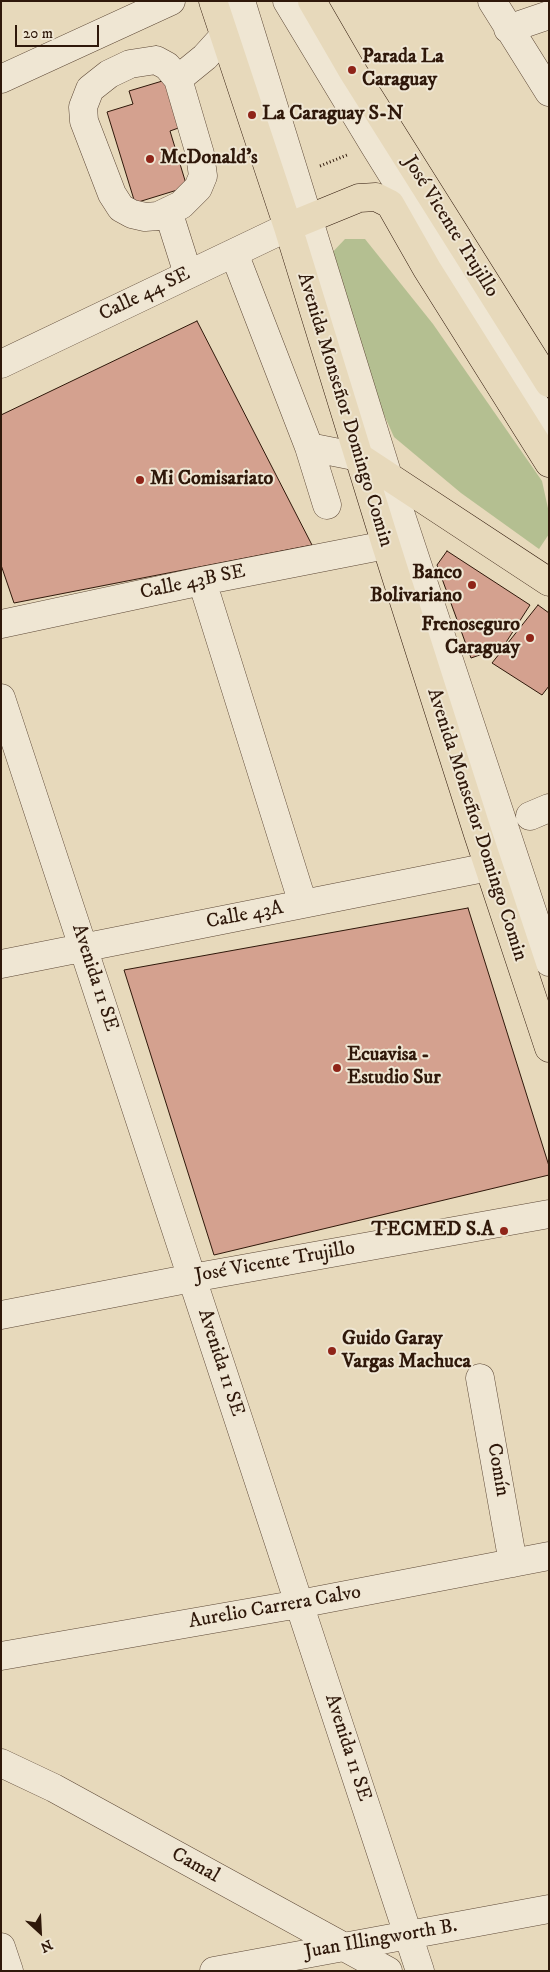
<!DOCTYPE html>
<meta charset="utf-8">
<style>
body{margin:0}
#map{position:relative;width:550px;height:1972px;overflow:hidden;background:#e7d9bb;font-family:"IM FELL DW Pica",serif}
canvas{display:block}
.frame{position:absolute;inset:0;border:2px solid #2f180a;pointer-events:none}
.north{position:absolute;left:15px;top:1907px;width:50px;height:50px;-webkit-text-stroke:4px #efe6d3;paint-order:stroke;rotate:155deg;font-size:14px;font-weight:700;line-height:20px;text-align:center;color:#2f180a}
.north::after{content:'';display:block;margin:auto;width:18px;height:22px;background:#2f180a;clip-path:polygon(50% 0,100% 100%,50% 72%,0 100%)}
.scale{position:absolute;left:15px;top:25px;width:84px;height:22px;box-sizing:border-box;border:2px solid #2f180a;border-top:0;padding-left:6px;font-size:15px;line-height:18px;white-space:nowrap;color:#2f180a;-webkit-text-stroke:4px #efe6d3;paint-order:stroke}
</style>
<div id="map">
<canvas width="550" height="1972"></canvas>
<div class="frame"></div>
<div class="north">N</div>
<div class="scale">20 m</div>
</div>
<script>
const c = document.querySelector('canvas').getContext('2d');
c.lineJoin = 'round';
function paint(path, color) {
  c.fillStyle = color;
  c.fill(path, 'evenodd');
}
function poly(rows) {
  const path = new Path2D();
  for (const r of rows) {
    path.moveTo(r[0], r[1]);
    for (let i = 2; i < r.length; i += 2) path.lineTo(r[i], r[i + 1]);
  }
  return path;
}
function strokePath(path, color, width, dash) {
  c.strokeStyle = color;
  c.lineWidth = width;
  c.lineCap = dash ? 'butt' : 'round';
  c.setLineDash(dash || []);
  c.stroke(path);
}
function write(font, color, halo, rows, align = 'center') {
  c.font = font + ' "IM FELL DW Pica",serif';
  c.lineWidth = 4;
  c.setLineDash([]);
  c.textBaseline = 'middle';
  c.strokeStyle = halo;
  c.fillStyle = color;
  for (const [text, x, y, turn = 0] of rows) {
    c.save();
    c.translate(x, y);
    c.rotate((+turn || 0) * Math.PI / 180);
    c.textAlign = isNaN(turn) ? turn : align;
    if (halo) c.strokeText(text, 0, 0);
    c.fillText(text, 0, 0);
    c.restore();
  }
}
const green = poly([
 [345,239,365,239,433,324,542,481,549,513,549,534,539,549,461,493,394,437,363,368,328,257]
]);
const building = poly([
 [169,79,184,126,170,131,187,187,135,203,107,112,133,104,129,91,169,79],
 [197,321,312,545,14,603,1,565,1,415,197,321],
 [447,551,530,605,503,647,471,658,437,565,447,551],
 [538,605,549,613,549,686,542,695,492,663,538,605],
 [468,908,549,1166,549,1175,214,1255,124,970,468,908]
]);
const path = poly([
 [320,166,347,155]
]);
const minor = poly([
 [241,1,388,476,549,962],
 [287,1,374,145,549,427],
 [492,1,549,92],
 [508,29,549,15],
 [156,60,167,66,178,79,200,154,203,176,198,188,181,205,158,216,145,217,132,214,121,208,112,194,84,121,83,107,90,89,109,74,130,64,156,60],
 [1,79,171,1],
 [178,79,205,57,224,36],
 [168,211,188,274],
 [234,253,309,447,359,457],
 [1,364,288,227],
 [309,447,327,505],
 [202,581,303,904],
 [1,624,202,581,386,545],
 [1,698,420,1971],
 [530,816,549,808],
 [1,964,489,867],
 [1,1315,192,1278,549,1214],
 [480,1378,513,1563],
 [1,1656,299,1604,549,1556],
 [1,1763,54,1788,388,1971],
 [1,1947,9,1971],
 [214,1971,549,1909]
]);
const major = poly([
 [213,1,288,227,386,545,478,834,549,1048],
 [312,1,352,70,549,383],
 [288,227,359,198,376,197,390,204,427,269,549,463],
 [359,457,549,582]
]);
const markers = [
 [352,70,5,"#8f2418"],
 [252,115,5,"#8f2418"],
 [150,159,5,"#8f2418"],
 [140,480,5,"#8f2418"],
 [472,585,5,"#8f2418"],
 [530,638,5,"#8f2418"],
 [337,1068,5,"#8f2418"],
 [504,1231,5,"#8f2418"],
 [332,1351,5,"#8f2418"]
];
const poiNames = [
 ["Parada La",362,58],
 ["Caraguay",362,81],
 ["La Caraguay S-N",262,115],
 ["McDonald's",160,159],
 ["Mi Comisariato",150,480],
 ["Banco",462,574,"right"],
 ["Bolivariano",462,597,"right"],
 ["Frenoseguro",520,626,"right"],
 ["Caraguay",520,649,"right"],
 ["Ecuavisa -",347,1056],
 ["Estudio Sur",347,1079],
 ["TECMED S.A",494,1231,"right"],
 ["Guido Garay",342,1340],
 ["Vargas Machuca",342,1363]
];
const streetNames = [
 ["José Vicente Trujillo",450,227,58],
 ["Calle 44 SE",145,295,-26],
 ["Avenida Monseñor Domingo Comin",344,410,73],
 ["Calle 43B SE",193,583,-12],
 ["Avenida Monseñor Domingo Comin",476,825,72],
 ["Calle 43A",245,916,-11],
 ["Avenida 11 SE",94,978,72],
 ["José Vicente Trujillo",275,1263,-10],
 ["Avenida 11 SE",220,1363,72],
 ["Comín",497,1470,80],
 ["Aurelio Carrera Calvo",275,1608,-10],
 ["Avenida 11 SE",347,1748,72],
 ["Camal",195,1866,29],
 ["Juan Illingworth B.",381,1940,-10]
];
paint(green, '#b4bf91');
paint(building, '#d4a18f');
strokePath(building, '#2f180a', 1);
strokePath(minor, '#5d4836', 29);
strokePath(major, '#2f180a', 29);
strokePath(path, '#2f180a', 3, [1, 2.5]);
strokePath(minor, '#efe6d3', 28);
strokePath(major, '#e7d9bb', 28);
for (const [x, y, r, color] of markers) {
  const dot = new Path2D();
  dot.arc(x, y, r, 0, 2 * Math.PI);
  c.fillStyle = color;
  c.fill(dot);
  strokePath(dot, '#efe6d3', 2);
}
write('bold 20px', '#2f180a', '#efe6d3', poiNames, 'left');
write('20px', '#2f180a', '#efe6d3', streetNames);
</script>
